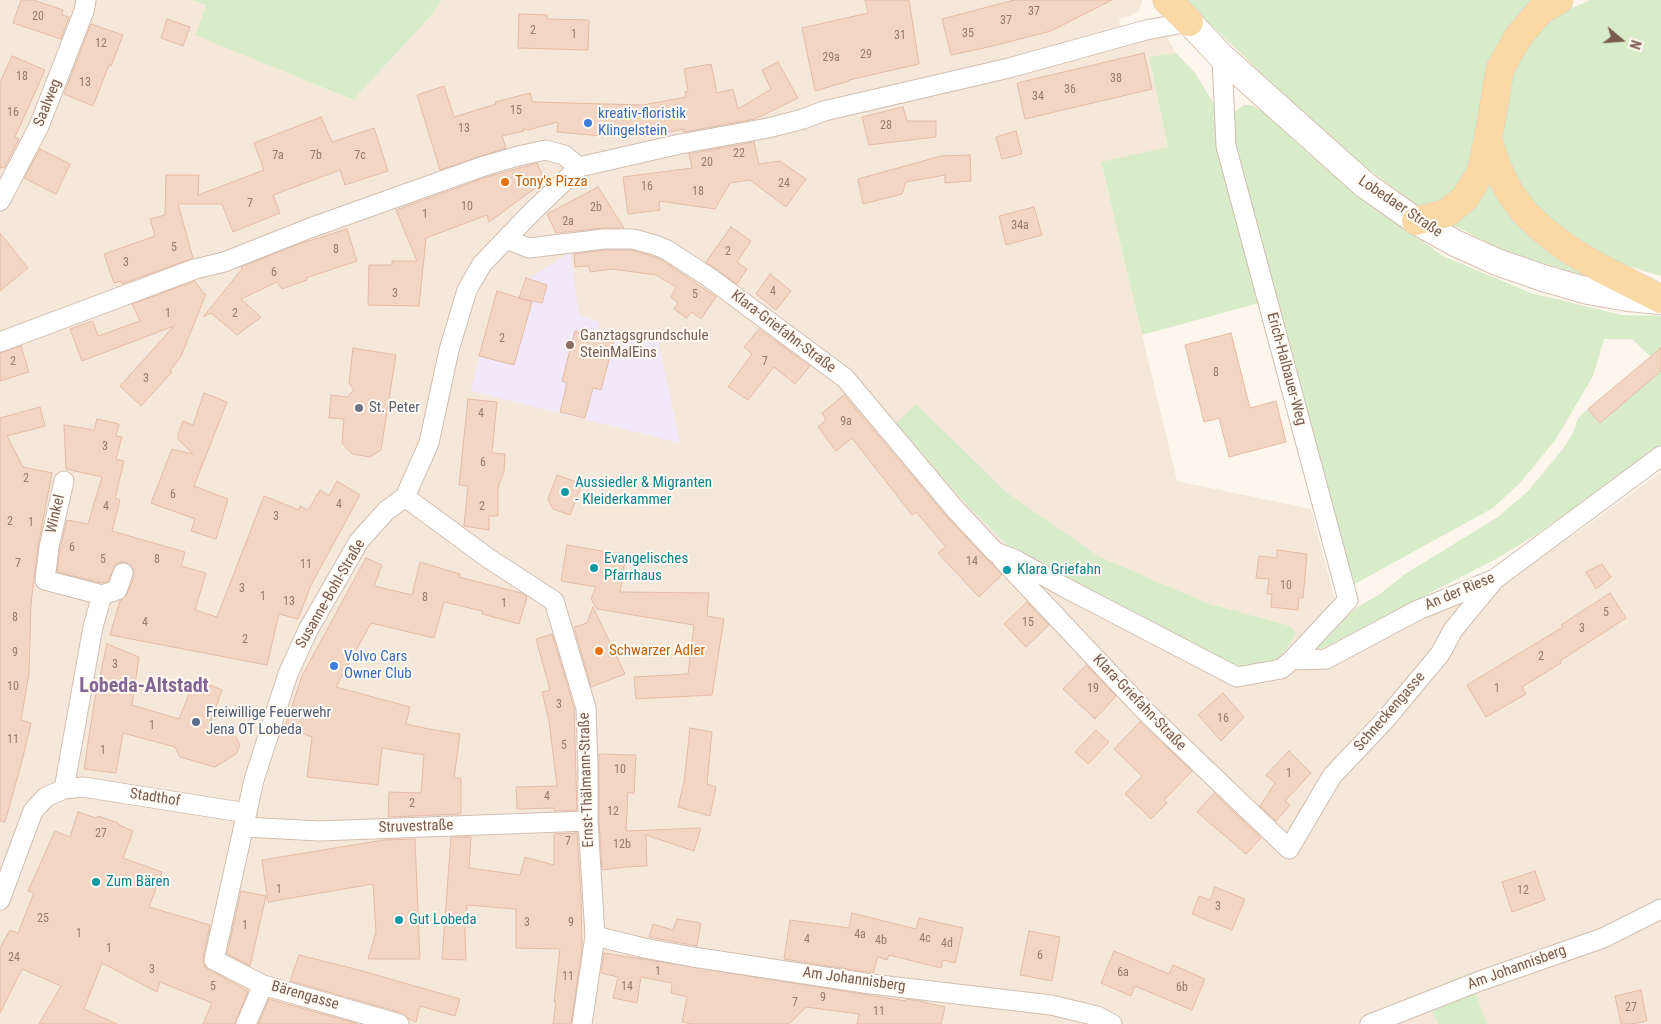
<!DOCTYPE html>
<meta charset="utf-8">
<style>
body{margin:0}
#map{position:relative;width:1661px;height:1024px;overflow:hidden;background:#fdf6ec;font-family:"Roboto Condensed",sans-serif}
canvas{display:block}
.north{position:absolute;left:1596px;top:15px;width:50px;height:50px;-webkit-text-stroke:4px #fffaf3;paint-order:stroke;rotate:108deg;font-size:14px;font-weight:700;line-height:20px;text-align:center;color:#7a5c4d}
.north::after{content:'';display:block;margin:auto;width:18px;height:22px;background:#7a5c4d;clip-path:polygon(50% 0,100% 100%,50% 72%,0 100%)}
</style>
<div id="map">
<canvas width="1661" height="1024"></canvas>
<div class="north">N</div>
</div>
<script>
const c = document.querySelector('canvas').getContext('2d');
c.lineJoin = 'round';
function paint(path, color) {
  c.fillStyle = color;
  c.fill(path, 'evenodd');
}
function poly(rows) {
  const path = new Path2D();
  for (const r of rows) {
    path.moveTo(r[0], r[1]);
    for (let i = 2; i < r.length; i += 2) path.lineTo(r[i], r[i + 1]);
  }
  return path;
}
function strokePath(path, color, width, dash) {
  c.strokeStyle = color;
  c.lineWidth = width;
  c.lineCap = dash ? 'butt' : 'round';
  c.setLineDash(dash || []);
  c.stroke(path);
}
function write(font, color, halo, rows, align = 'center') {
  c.font = font + ' "Roboto Condensed",sans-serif';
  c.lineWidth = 4;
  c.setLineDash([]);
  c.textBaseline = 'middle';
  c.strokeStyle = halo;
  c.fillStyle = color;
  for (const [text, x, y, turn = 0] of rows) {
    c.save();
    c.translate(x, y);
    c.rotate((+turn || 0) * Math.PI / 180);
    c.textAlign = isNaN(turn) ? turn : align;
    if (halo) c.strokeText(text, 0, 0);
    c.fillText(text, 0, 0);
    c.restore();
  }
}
const residential = poly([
 [0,0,192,0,206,5,195,34,352,100,428,19,442,0,1142,0,1139,11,1129,16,1119,19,1125,42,1164,32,1176,53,1149,58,1168,147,1101,163,1177,481,1311,509,1334,596,1355,648,1497,584,1564,542,1661,472,1661,1024,1487,1024,1469,974,1424,992,1438,1024,0,1024]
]);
const education = poly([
 [570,252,579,315,599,322,598,329,657,335,680,443,471,391,479,356,497,291,519,298,525,278,528,279]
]);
const green = poly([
 [192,0,442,0,428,19,353,100,195,35,206,5],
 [1185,0,1544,0,1456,197,1423,207,1415,204,1355,159,1282,93],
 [1590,0,1661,0,1661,276,1625,265,1586,247,1535,209,1507,165,1501,144,1509,75,1539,30,1561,13],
 [1176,53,1195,73,1214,104,1220,146,1259,303,1142,335,1101,162,1168,147,1149,57],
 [1244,105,1252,105,1270,116,1302,148,1361,197,1443,256,1531,293,1622,315,1661,316,1661,348,1651,357,1632,339,1604,339,1593,376,1554,442,1520,483,1493,508,1351,586,1230,130,1231,120,1234,112],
 [1488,174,1589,277,1507,252,1451,224],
 [1661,371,1661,446,1537,534,1496,559,1323,648,1319,648,1319,643,1356,608,1380,594,1405,574,1498,517,1528,491,1563,449,1573,433,1578,418,1588,409,1599,422],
 [916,404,1006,492,1098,556,1206,603,1290,626,1296,634,1282,655,1269,668,1240,669,1013,551,966,504,896,423],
 [1469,973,1487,1024,1438,1024,1424,992]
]);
const building = poly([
 [21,0,33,0,63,10,62,15,69,17,61,39,13,23,21,0],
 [865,0,909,0,919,64,849,80,849,81,815,91,802,28,868,13,865,0],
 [1014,0,1112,0,1051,31,993,46,951,55,942,19,1014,0],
 [519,14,547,15,547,19,589,20,588,50,518,48,519,14],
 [167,19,190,27,183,46,161,38,167,19],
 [91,24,123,35,111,66,109,65,93,106,64,94,91,24],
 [1144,53,1152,89,1025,119,1017,83,1144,53],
 [12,56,45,70,15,137,19,139,4,168,1,167,0,169,0,83,12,56],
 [778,62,798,98,755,119,684,132,684,129,648,136,602,136,557,132,558,122,528,130,523,129,524,131,502,136,506,148,440,170,417,95,444,86,454,117,496,104,495,102,530,93,533,102,643,105,686,97,685,92,688,91,684,69,711,64,717,93,733,89,738,109,771,89,762,70,778,62],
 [903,107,907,121,936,121,936,137,869,145,862,117,903,107],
 [321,117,332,142,374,128,388,171,345,185,340,170,273,195,280,213,233,232,222,204,178,204,193,258,122,284,121,281,114,283,104,254,155,236,150,219,165,215,166,175,199,175,198,195,264,170,254,143,321,117],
 [1016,131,1022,154,1002,159,996,137,1016,131],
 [754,142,759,164,780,161,806,179,786,207,750,180,730,183,715,209,659,201,660,210,628,214,623,177,692,168,689,154,754,142],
 [40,149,70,164,56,194,24,178,40,149],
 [970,155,971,181,945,183,945,175,906,182,902,194,863,204,858,179,941,156,970,155],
 [537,163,545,181,489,222,487,215,426,238,419,306,368,305,369,265,392,265,392,261,417,261,396,210,487,177,537,163],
 [598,187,624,228,603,228,556,233,547,214,598,187],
 [1034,207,1042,235,1006,245,999,216,1034,207],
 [731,227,751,241,737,262,747,269,737,284,706,262,731,227],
 [347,229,357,261,306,278,307,280,282,289,277,282,241,299,261,317,237,335,211,313,203,317,242,269,241,267,296,245,347,229],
 [0,233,28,268,0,291,0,233],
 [605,250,631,250,651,256,662,260,716,297,701,319,692,312,686,318,674,309,678,303,671,297,676,287,656,275,612,269,590,272,589,266,575,267,574,254,605,250],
 [770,274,791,291,776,310,756,294,770,274],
 [526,278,547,285,542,303,519,298,526,278],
 [195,281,204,294,206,294,181,356,170,371,172,372,141,406,120,386,174,326,82,361,70,329,93,321,98,336,140,321,132,304,195,281],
 [497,291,532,302,514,365,479,356,497,291],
 [759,329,810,366,795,384,774,367,748,400,728,387,752,354,744,347,759,329],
 [575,331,614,341,601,390,593,388,585,418,560,412,567,383,562,381,575,331],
 [1231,333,1250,408,1276,401,1286,442,1229,457,1219,418,1204,422,1185,345,1231,333],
 [21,346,29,372,0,381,0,353,21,346],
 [353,348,396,355,381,450,370,457,352,454,342,443,344,419,329,418,331,395,347,397,354,390,349,383,353,348],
 [1661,348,1661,371,1600,423,1588,409,1661,348],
 [204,393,227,402,194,486,228,499,216,539,191,531,195,519,151,503,172,449,193,454,178,439,178,434,183,421,193,425,204,393],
 [844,395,946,516,1002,575,979,597,938,553,946,547,916,512,912,515,852,438,836,451,818,427,826,420,822,413,844,395],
 [468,399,497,402,492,453,505,454,504,472,498,487,498,516,489,516,489,530,464,526,468,486,459,485,468,399],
 [40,407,45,426,7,436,23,467,52,473,38,546,31,604,29,673,21,720,31,723,22,761,5,822,0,821,0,418,40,407],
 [97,419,119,424,116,436,122,437,116,459,124,461,115,498,120,500,112,531,185,552,181,566,206,573,195,610,217,617,264,496,299,510,300,506,308,510,320,490,329,496,337,481,360,495,311,585,298,619,279,614,267,665,110,635,120,601,127,594,134,577,134,570,131,565,127,563,121,562,116,564,108,581,102,583,57,572,60,549,67,520,88,524,102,477,66,469,64,425,94,430,97,419],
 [557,475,582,484,570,515,553,509,548,499,557,475],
 [567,545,626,555,620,592,709,593,707,616,724,619,712,695,636,699,634,677,688,674,694,625,597,609,591,599,596,587,561,581,567,545],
 [1277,550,1307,554,1303,598,1299,598,1298,610,1271,607,1272,594,1267,594,1269,579,1256,578,1259,556,1277,558,1277,550],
 [366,558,382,565,374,586,412,595,420,562,460,574,459,577,521,593,527,597,519,624,482,614,482,611,444,602,434,638,371,623,336,687,410,707,406,724,429,729,460,734,454,778,461,778,461,814,388,817,389,792,421,793,424,755,382,748,378,785,307,777,312,737,285,727,302,676,366,558],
 [1602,564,1611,577,1596,589,1586,572,1602,564],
 [1610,593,1626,618,1560,661,1561,663,1522,687,1526,694,1486,717,1467,685,1563,627,1561,625,1610,593],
 [1027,602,1049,625,1026,647,1004,624,1027,602],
 [593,607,625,674,591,687,574,627,587,623,593,607],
 [552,634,574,708,577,810,554,811,554,808,517,809,516,787,557,786,549,721,542,692,550,690,536,639,552,634],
 [107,644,139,657,132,705,179,719,195,679,222,690,210,724,233,731,240,745,236,754,215,767,180,757,175,747,123,733,116,773,84,769,95,698,107,644],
 [1086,665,1116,696,1095,719,1063,689,1086,665],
 [1223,693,1244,717,1221,741,1198,715,1223,693],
 [1140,722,1192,771,1164,800,1167,803,1151,819,1125,794,1142,776,1114,749,1140,722],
 [690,728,712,732,707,784,716,787,710,816,678,807,684,782,690,728],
 [1096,730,1109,742,1088,764,1075,752,1096,730],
 [1289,751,1311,773,1285,801,1290,805,1276,821,1260,806,1275,783,1266,775,1289,751],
 [599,754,636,755,634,794,628,792,626,831,701,828,694,851,646,835,647,866,625,867,602,870,599,821,599,754],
 [1214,793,1261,838,1246,854,1197,812,1214,793],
 [78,812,96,818,98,816,118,823,119,825,133,831,123,858,162,872,149,907,210,925,203,958,205,967,248,991,235,1024,203,1024,212,1003,160,982,157,992,102,963,84,1009,117,1024,39,1024,61,986,22,969,0,1013,0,948,10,930,18,933,34,893,28,891,55,831,70,837,78,812],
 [577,833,581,894,582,950,571,1024,553,1024,556,1002,554,1002,560,949,516,948,516,909,467,905,465,933,466,960,442,959,451,837,471,837,469,868,520,875,525,857,554,865,554,834,577,833],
 [415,839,420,959,368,959,376,932,373,884,268,902,262,860,384,840,415,839],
 [1535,871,1545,900,1512,912,1502,882,1535,871],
 [1215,887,1245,899,1232,930,1192,914,1199,896,1210,900,1215,887],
 [241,891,266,896,250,966,227,954,241,891],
 [852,913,916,929,919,918,963,928,955,963,943,960,941,968,889,955,887,960,878,957,873,973,784,959,790,920,849,928,852,913],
 [677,919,701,923,697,946,649,937,653,924,673,930,677,919],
 [1029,931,1060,937,1052,981,1020,975,1029,931],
 [1114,951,1169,974,1173,965,1205,979,1192,1010,1135,986,1131,996,1101,983,1114,951],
 [604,953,906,1001,906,999,919,1001,945,1007,941,1024,857,1024,859,1014,806,1007,789,1024,692,1024,682,1022,687,997,671,993,672,983,641,977,637,1003,613,998,618,977,601,973,604,953],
 [299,955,359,970,460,999,455,1016,420,1006,416,1022,409,1019,402,1013,290,981,299,955],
 [1641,990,1647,1021,1632,1024,1621,1024,1615,996,1641,990],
 [269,999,358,1024,258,1024,269,999]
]);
const street = poly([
 [579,167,680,144,768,128,803,119,824,111,1009,68,1146,30,1189,22],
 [0,201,39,126,84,11,86,0],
 [506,239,529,248,604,239,633,239,655,245,667,250,710,278,845,378,955,509,995,552,1014,559,1064,587,1237,677,1281,669,1292,660,1348,600,1226,146,1222,57],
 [0,342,195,269,224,262,310,228,484,166,518,156,546,150,564,155,579,167],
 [64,481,49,547,45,580,102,595],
 [405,497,488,558,554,601,586,708,588,766,588,821,595,936,582,1024],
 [1001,558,1146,712,1289,849,1332,776,1385,720,1440,654,1453,630,1495,579],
 [1292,660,1326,659,1418,610,1495,579,1661,456],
 [64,789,93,627,102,595,117,590,123,573],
 [245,827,319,831,588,821],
 [0,900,33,811,46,797,64,789,83,787,247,813],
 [595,936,644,948,693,957,871,984,1051,1005,1097,1016,1112,1024],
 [246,1024,263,985],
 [399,1024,263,985,214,960,254,780,288,674,308,630,359,541,386,511,405,497,429,443,449,350,467,290,482,264,531,213,579,167],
 [1370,1024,1480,981,1603,938,1661,909]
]);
const secondary = poly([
 [1189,22,1222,57,1365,185,1416,221,1455,243,1497,262,1543,278,1588,291,1628,298,1661,301]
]);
const primary = poly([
 [1167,0,1189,22],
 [1559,0,1541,10,1518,37,1500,69,1488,140,1497,167,1510,193,1525,213,1548,234,1568,249,1598,267,1661,299],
 [1416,221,1447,213,1465,198,1481,172,1488,140]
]);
const markers = [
 [588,123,5,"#3f7fe0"],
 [505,182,5,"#e8710a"],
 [570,345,5,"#8d6e63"],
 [359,408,5,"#6b7280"],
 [565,492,5,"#0f9aa8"],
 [594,568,5,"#0f9aa8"],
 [1007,570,5,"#0f9aa8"],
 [599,651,5,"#e8710a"],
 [334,666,5,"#3f7fe0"],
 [196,722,5,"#5c6f8a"],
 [96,882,5,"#0f9aa8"],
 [399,920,5,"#0f9aa8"]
];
const numberNames = [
 ["37",1034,12],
 ["20",38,17],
 ["37",1006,21],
 ["2",533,31],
 ["35",968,34],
 ["1",574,35],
 ["31",900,36],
 ["12",101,44],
 ["29",866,55],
 ["29a",831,58],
 ["18",22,77],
 ["38",1116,79],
 ["13",85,83],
 ["36",1070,90],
 ["34",1038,97],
 ["15",516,111],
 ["16",13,113],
 ["28",886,126],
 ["13",464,129],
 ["22",739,154],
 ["7a",278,156],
 ["7b",316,156],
 ["7c",360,156],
 ["20",707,163],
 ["24",784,184],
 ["16",647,187],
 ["18",698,192],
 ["7",250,204],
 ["10",467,207],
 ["2b",596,208],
 ["1",425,215],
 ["2a",568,222],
 ["34a",1020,226],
 ["5",174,248],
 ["8",336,250],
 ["2",728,252],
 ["3",126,263],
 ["6",274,273],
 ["4",773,292],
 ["3",395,294],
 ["5",695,295],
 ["1",168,314],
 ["2",235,314],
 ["2",502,339],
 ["2",13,362],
 ["7",765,362],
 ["8",1216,373],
 ["3",146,379],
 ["4",481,414],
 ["9a",846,422],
 ["3",105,447],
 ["6",483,463],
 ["2",26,479],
 ["6",173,495],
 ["4",339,505],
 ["4",106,507],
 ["2",482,507],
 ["3",276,517],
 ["2",10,522],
 ["1",31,523],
 ["6",72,548],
 ["5",103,560],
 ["8",157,560],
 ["14",972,562],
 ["7",18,564],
 ["11",306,565],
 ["10",1286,586],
 ["3",242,589],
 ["1",263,597],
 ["8",425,598],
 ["13",289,602],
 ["1",504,604],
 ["5",1606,613],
 ["8",15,618],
 ["4",145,623],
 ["15",1028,623],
 ["3",1582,629],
 ["2",245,640],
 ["9",15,653],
 ["2",1541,657],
 ["3",115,665],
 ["10",13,687],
 ["19",1093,689],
 ["1",1497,689],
 ["3",559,705],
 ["16",1223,719],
 ["1",152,726],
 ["11",13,740],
 ["5",564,746],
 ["1",103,751],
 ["10",620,770],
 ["1",1289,774],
 ["4",547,797],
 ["2",412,804],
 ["12",613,812],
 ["27",101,834],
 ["7",568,842],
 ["12b",622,845],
 ["1",279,890],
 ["12",1523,891],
 ["3",1218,907],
 ["25",43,919],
 ["3",527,923],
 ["9",571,923],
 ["1",245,926],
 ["1",79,934],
 ["4a",860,935],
 ["4c",925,939],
 ["4",807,940],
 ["4b",881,941],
 ["4d",947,944],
 ["1",109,949],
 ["6",1040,956],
 ["24",14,958],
 ["3",152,970],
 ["1",658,972],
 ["6a",1123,973],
 ["11",568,977],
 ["5",213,987],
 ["14",627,987],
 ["6b",1182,988],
 ["9",823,998],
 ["7",795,1003],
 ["27",1631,1008],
 ["11",879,1012]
];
const streetNames = [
 ["Saalweg",48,103,-68],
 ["Lobedaer Straße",1400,207,34],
 ["Klara-Griefahn-Straße",783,332,37],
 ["Erich-Halbauer-Weg",1286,369,75],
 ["Winkel",56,514,-77],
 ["An der Riese",1460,592,-23],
 ["Susanne-Bohl-Straße",331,594,-60],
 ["Klara-Griefahn-Straße",1139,703,46],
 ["Schneckengasse",1390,712,-49],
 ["Ernst-Thälmann-Straße",587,780,-92],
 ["Stadthof",155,798,9],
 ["Struvestraße",416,827,-2],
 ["Am Johannisberg",1517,968,-20],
 ["Am Johannisberg",854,980,8],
 ["Bärengasse",305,996,16]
];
const shopNames = [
 ["kreativ-floristik",598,114],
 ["Klingelstein",598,131],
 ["Volvo Cars",344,657],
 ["Owner Club",344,674]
];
const foodNames = [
 ["Tony's Pizza",515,182],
 ["Schwarzer Adler",609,651]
];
const educationNames = [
 ["Ganztagsgrundschule",580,336],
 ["SteinMalEins",580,353]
];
const worshipNames = [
 ["St. Peter",369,408]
];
const cultureNames = [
 ["Aussiedler & Migranten",575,483],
 ["- Kleiderkammer",575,500],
 ["Evangelisches",604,559],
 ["Pfarrhaus",604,576],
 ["Klara Griefahn",1017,570],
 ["Zum Bären",106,882],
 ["Gut Lobeda",409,920]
];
const serviceNames = [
 ["Freiwillige Feuerwehr",206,713],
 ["Jena OT Lobeda",206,730]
];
const districtNames = [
 ["Lobeda-Altstadt",144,687]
];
paint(residential, '#f5e8da');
paint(education, '#f3e8fa');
paint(green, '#d8ecc9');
paint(building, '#f3d5c3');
strokePath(building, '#e6bba3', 1);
strokePath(street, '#d1beb0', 21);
strokePath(secondary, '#d6c0b0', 28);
strokePath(primary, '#dad1cd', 29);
strokePath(street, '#fff', 19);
strokePath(secondary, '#fff', 26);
strokePath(primary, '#fbd9a5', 28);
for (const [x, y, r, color] of markers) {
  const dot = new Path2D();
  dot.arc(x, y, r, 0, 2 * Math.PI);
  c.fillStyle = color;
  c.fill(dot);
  strokePath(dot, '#fffaf3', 2);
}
write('12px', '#987a6a', null, numberNames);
write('15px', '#7a5c4d', '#fffaf3', streetNames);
write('15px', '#366cbe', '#fffaf3', shopNames, 'left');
write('15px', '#c56008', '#fffaf3', foodNames, 'left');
write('15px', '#785e54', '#fffaf3', educationNames, 'left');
write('15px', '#5b616d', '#fffaf3', worshipNames, 'left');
write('15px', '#0d838f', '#fffaf3', cultureNames, 'left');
write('15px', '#4e5e75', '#fffaf3', serviceNames, 'left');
write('bold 20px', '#846695', '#fffaf3', districtNames);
</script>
